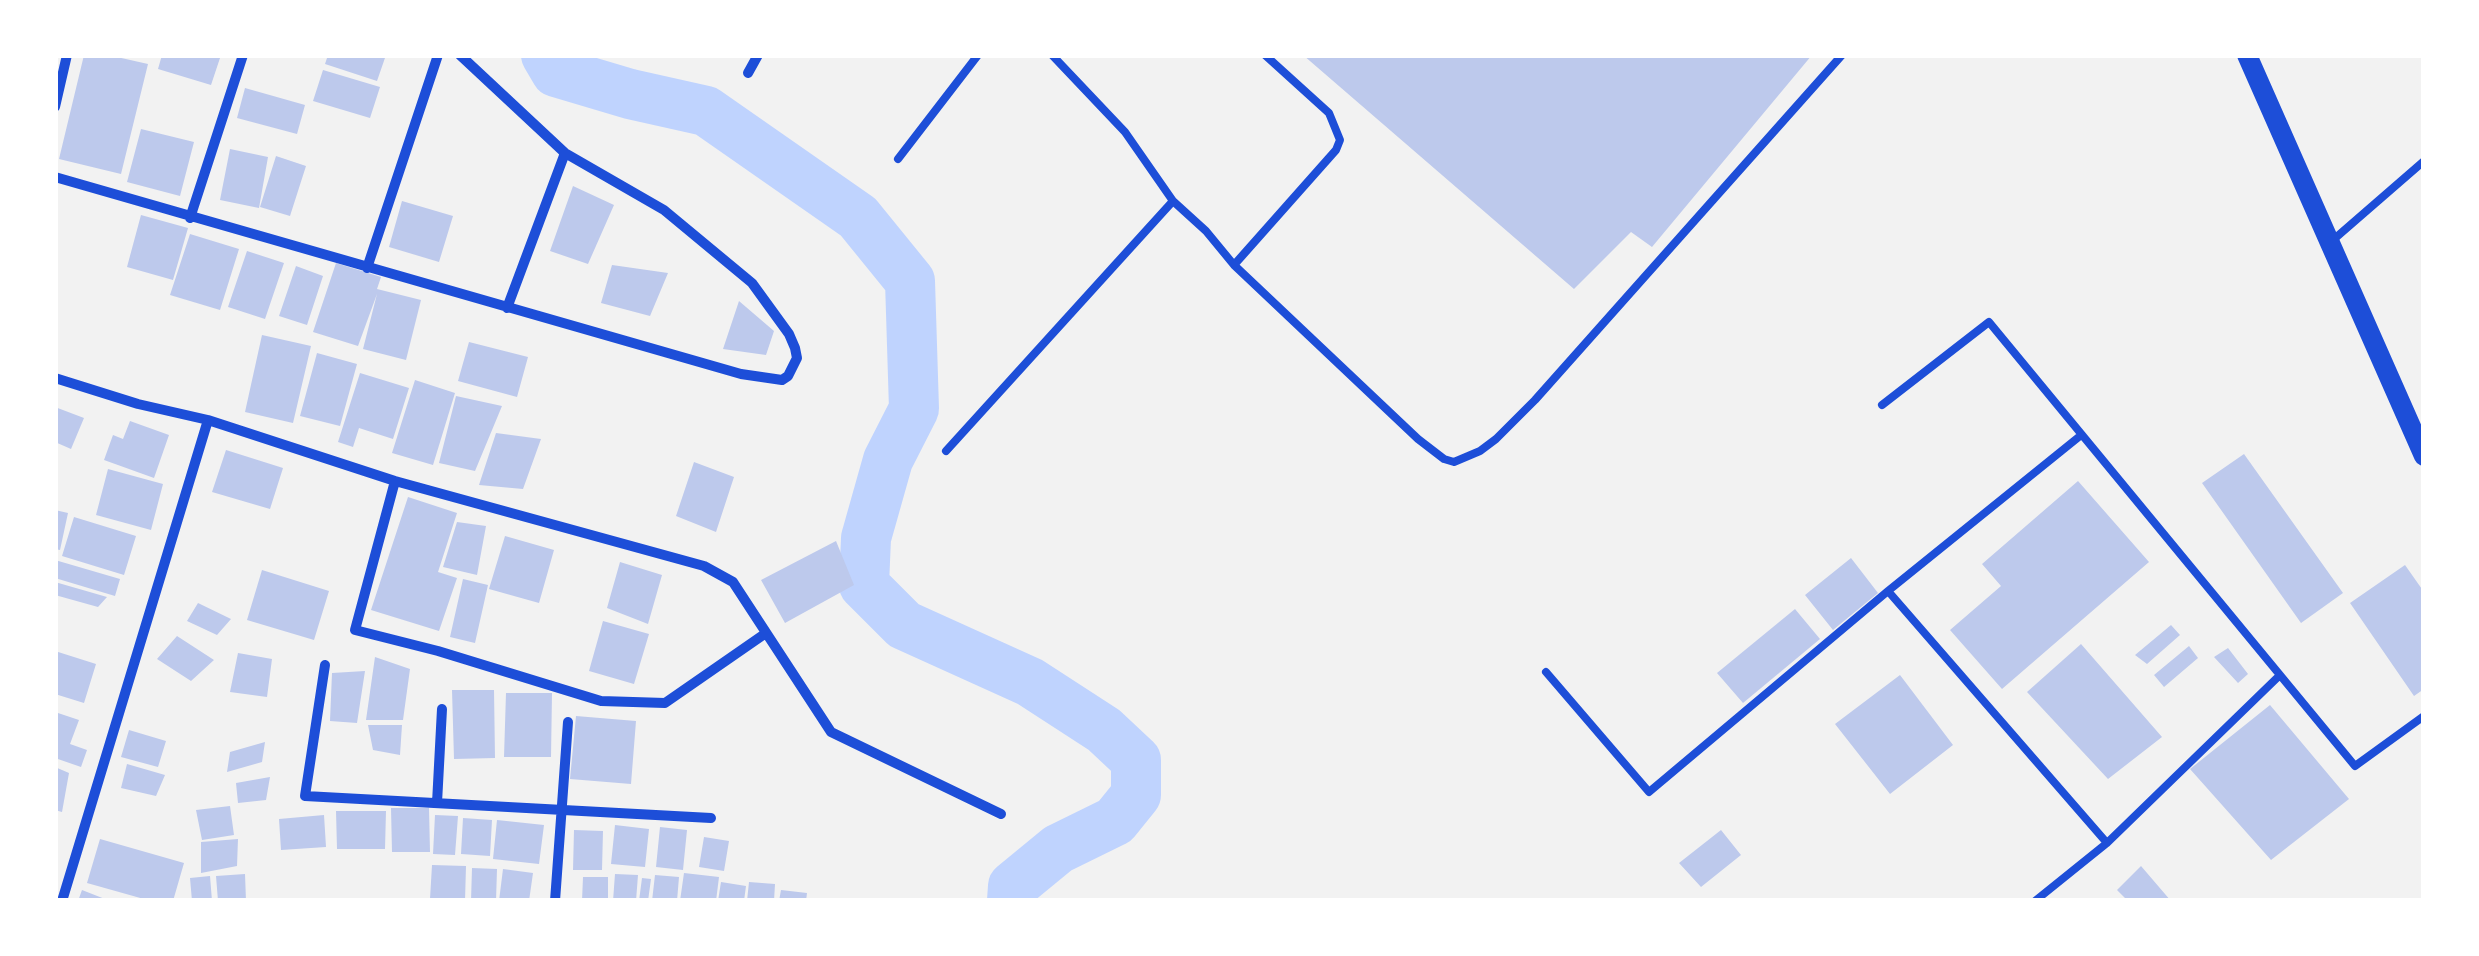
<!DOCTYPE html>
<style>
body{margin:0}
#map{position:relative;width:2479px;height:956px;overflow:hidden;background:#f2f2f2;font-family:Quicksand,sans-serif}
canvas{display:block}
.frame{position:absolute;inset:0;border:58px solid #fff;pointer-events:none}
</style>
<div id="map">
<canvas width="2479" height="956"></canvas>
<div class="frame"></div>
</div>
<script>
const c = document.querySelector('canvas').getContext('2d');
c.lineJoin = 'round';
function poly(rows) {
  const path = new Path2D();
  for (const r of rows) {
    path.moveTo(r[0], r[1]);
    for (let i = 2; i < r.length; i += 2) path.lineTo(r[i], r[i + 1]);
  }
  return path;
}
function strokePath(path, color, width, dash) {
  c.strokeStyle = color;
  c.lineWidth = width;
  c.lineCap = dash ? 'butt' : 'round';
  c.setLineDash(dash || []);
  c.stroke(path);
}
function paint(path, color) {
  c.fillStyle = color;
  c.fill(path, 'evenodd');
}
const river = poly([
 [546,55,556,72,630,94,706,111,858,217,910,281,914,409,888,460,866,538,864,585,904,625,1030,682,1104,730,1136,760,1136,795,1115,821,1058,849,1013,886,1012,901]
]);
const building = poly([
 [84,55,108,55,148,64,121,174,59,159],
 [162,55,221,55,211,85,158,69],
 [328,55,386,55,377,81,325,64],
 [1303,55,1812,55,1652,247,1631,232,1574,289],
 [323,70,380,87,370,118,313,101],
 [245,88,305,105,297,134,237,118],
 [141,129,194,142,180,196,127,182],
 [230,149,268,157,259,208,220,200],
 [276,156,306,166,290,216,260,207],
 [573,186,614,205,588,264,550,251],
 [402,201,453,216,439,262,389,247],
 [141,215,188,228,173,280,127,267],
 [190,234,239,249,220,310,170,295],
 [247,251,284,263,265,319,228,307],
 [336,263,381,277,377,289,421,300,406,360,363,349,377,294,358,346,313,332],
 [612,265,668,273,650,316,601,303],
 [296,266,323,276,307,325,279,316],
 [739,301,774,331,766,355,723,349],
 [262,335,311,346,293,423,245,412],
 [469,342,528,357,517,397,458,381],
 [317,353,357,364,340,426,300,416],
 [360,373,409,388,393,439,359,428,353,447,338,442],
 [415,380,455,393,433,465,392,453],
 [456,396,502,406,475,471,439,463],
 [55,407,84,418,71,449,55,442],
 [130,421,169,435,154,478,104,460,113,435,123,439],
 [496,433,541,439,523,489,479,485],
 [226,450,283,468,270,509,212,492],
 [2244,454,2343,593,2301,623,2202,483],
 [694,462,734,477,716,532,676,516],
 [108,469,163,484,151,530,96,515],
 [2078,481,2149,562,2002,689,1950,630,2001,586,1982,564],
 [408,497,457,513,438,572,457,578,439,631,371,610],
 [55,510,68,513,60,550,55,549],
 [74,517,136,536,124,575,62,556],
 [457,522,486,526,477,575,443,567],
 [505,536,554,550,539,603,489,589],
 [836,541,854,585,785,623,761,580],
 [1851,558,1878,593,1833,630,1805,595],
 [55,560,120,579,115,596,55,578],
 [620,562,662,575,648,624,607,608],
 [2405,565,2424,592,2424,689,2414,696,2350,603],
 [262,570,329,591,314,640,247,620],
 [463,579,488,585,475,643,450,637],
 [55,582,107,597,98,607,55,595],
 [198,603,231,619,217,635,187,621],
 [1795,609,1820,639,1743,703,1717,673],
 [603,621,649,634,634,684,589,671],
 [2171,625,2180,635,2147,664,2135,655],
 [177,636,214,660,191,681,157,659],
 [2081,644,2162,737,2108,779,2027,692],
 [2189,646,2198,658,2164,687,2154,675],
 [2228,648,2248,674,2238,683,2214,657],
 [55,651,96,664,84,703,55,694],
 [238,653,272,659,267,697,230,692],
 [375,657,410,669,403,720,366,720],
 [365,671,357,723,330,721,332,673],
 [1900,675,1953,745,1890,794,1835,724],
 [452,690,494,690,495,758,454,759],
 [506,693,552,693,551,757,504,757],
 [2270,705,2349,799,2271,860,2190,769],
 [55,712,79,720,70,744,87,750,81,767,55,758],
 [576,716,636,721,631,784,570,779],
 [368,725,402,725,400,755,373,750],
 [129,730,166,741,158,767,121,757],
 [265,742,262,762,227,772,230,752],
 [127,764,165,775,156,796,121,788],
 [55,767,69,773,62,812,55,810],
 [270,777,266,800,238,803,236,783],
 [230,806,234,835,202,840,196,810],
 [391,808,429,808,430,852,392,852],
 [336,811,386,811,385,849,337,849],
 [324,815,326,847,281,850,279,819],
 [435,815,458,816,455,855,433,854],
 [463,818,492,820,490,856,461,854],
 [497,820,544,825,539,864,493,859],
 [615,825,649,829,645,867,611,864],
 [660,827,687,830,683,870,656,867],
 [574,830,603,831,602,870,573,870],
 [1721,830,1741,855,1701,887,1679,863],
 [704,837,729,841,724,871,699,867],
 [100,839,184,863,173,901,151,901,87,883],
 [238,839,237,866,201,873,201,842],
 [432,865,466,866,465,901,430,899],
 [2141,866,2171,901,2128,901,2117,890],
 [472,868,497,869,496,901,471,901],
 [503,869,533,873,529,901,499,901],
 [684,873,719,877,716,901,680,901],
 [245,874,246,901,218,901,216,876],
 [615,874,638,875,636,901,613,901],
 [655,875,679,877,677,901,652,901],
 [210,876,212,901,192,901,190,878],
 [583,877,608,877,608,901,582,901],
 [642,878,651,879,648,901,639,901],
 [721,882,746,886,744,901,718,901],
 [749,882,775,884,774,901,747,901],
 [82,890,110,901,78,901],
 [781,890,807,893,806,901,779,901]
]);
const service = poly([
 [1052,55,1125,132,1173,201,1206,231,1234,265,1418,439,1444,459,1454,462,1480,451,1496,439,1535,400,1842,55],
 [898,159,978,55],
 [2333,240,2424,161],
 [1234,265,1336,150,1340,140,1329,113,1265,55],
 [1882,405,1989,322,2355,766,2424,716],
 [946,451,1173,201],
 [1888,591,2107,843],
 [1546,672,1649,792,1888,591,2080,436],
 [2035,901,2107,843,2280,675]
]);
const minor = poly([
 [748,73,758,55],
 [55,107,67,55],
 [55,177,741,374,782,380,788,376,797,358,795,348,789,334,752,283,664,210,565,153,460,55],
 [190,218,243,55],
 [367,268,438,55],
 [507,308,565,153],
 [55,378,138,404,208,420,395,481,704,566,733,582,831,732,1001,814],
 [395,481,355,630,438,651,601,701,665,703,766,633],
 [325,665,305,796,711,818],
 [437,803,442,709],
 [62,901,208,420],
 [555,901,568,722]
]);
const secondary = poly([
 [2247,55,2424,456]
]);
strokePath(river, '#bfd3fe', 50);
paint(building, '#bdc9ec');
strokePath(service, '#1d4ed8', 8);
strokePath(minor, '#1d4ed8', 10);
strokePath(secondary, '#1d4ed8', 20);
</script>
